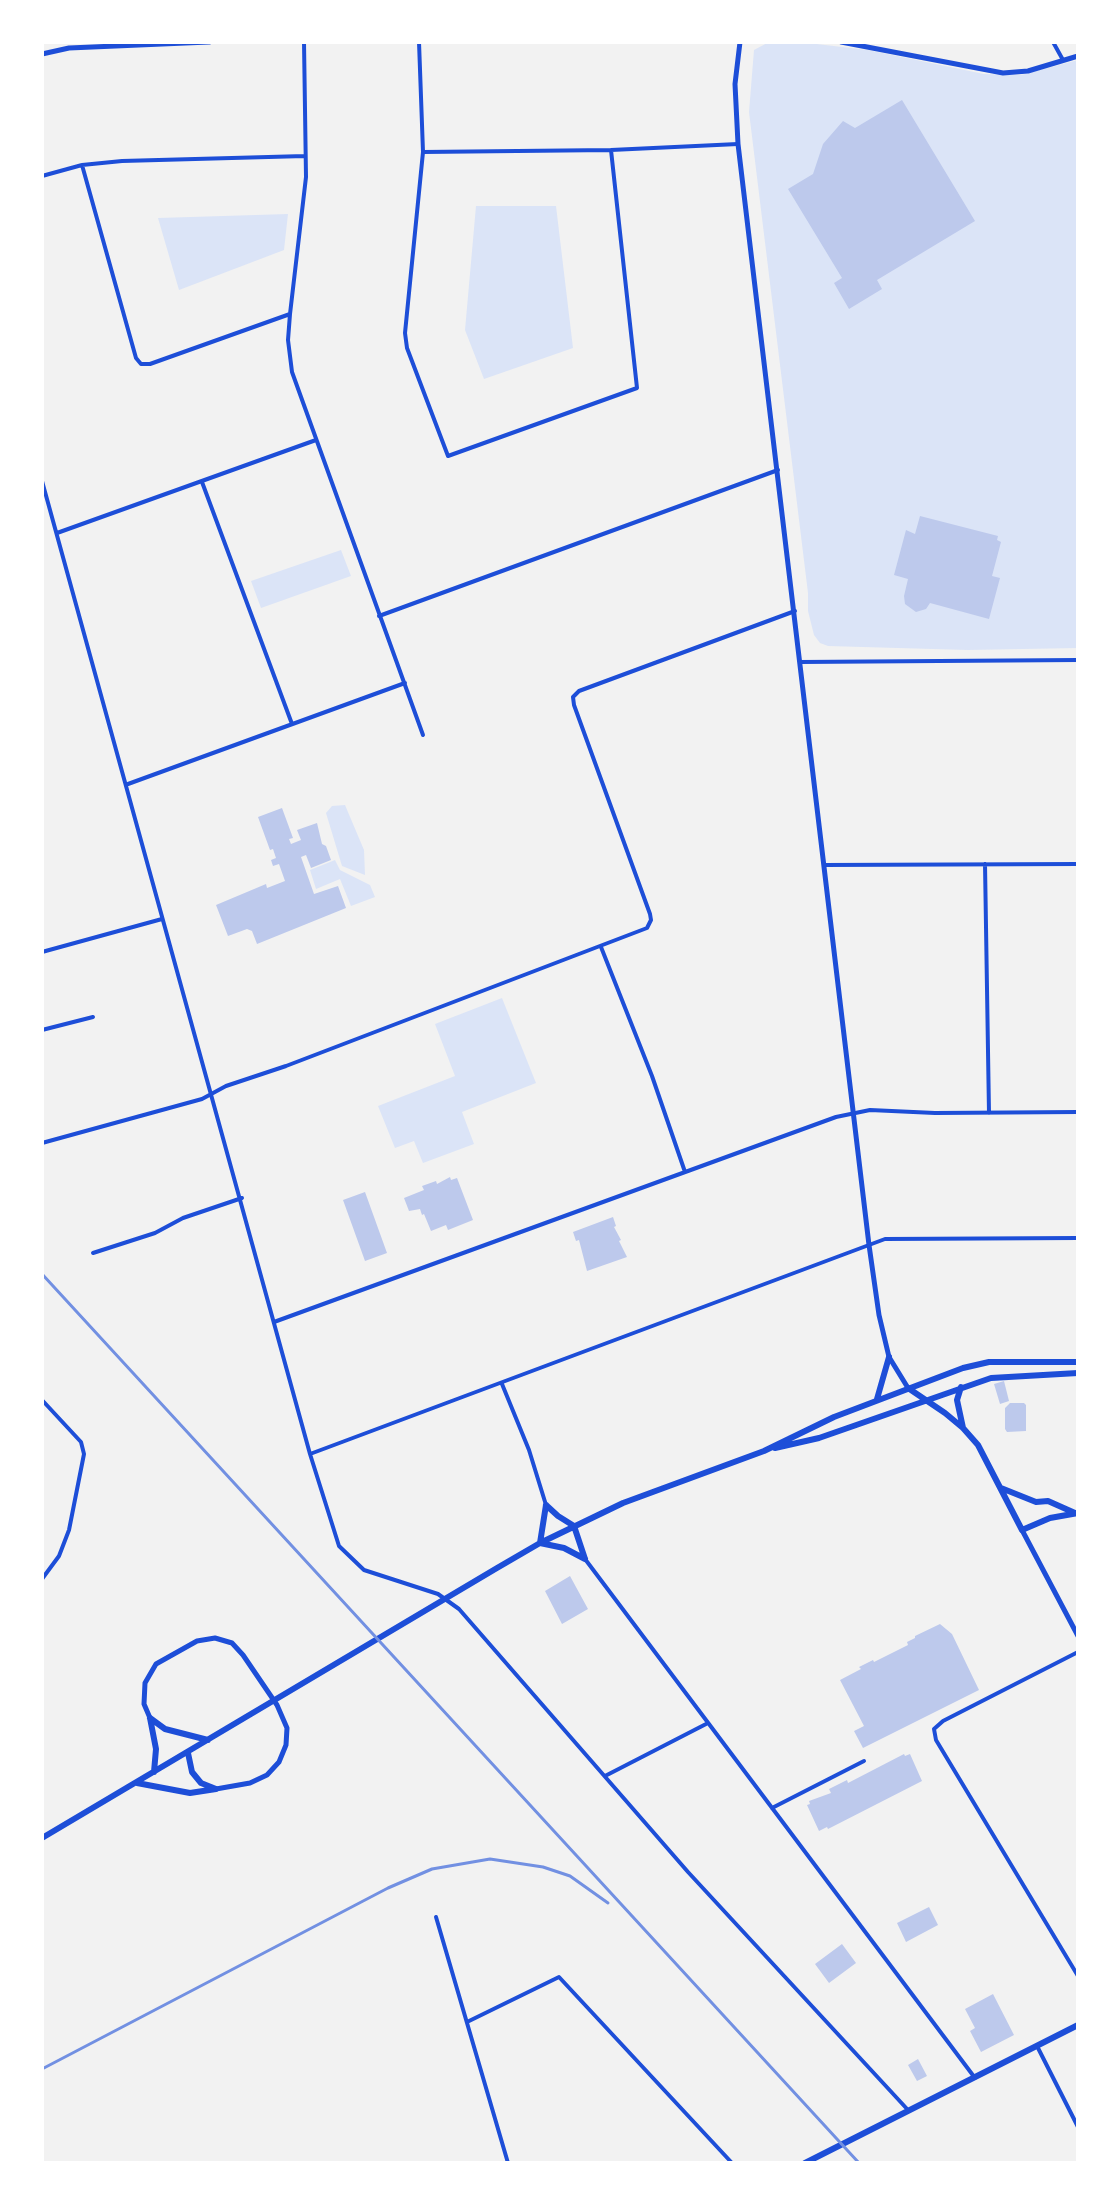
<!DOCTYPE html>
<style>
body{margin:0}
#map{position:relative;width:1120px;height:2205px;overflow:hidden;background:#f2f2f2;font-family:"Public Sans",sans-serif}
canvas{display:block}
.frame{position:absolute;inset:0;border:44px solid #fff;pointer-events:none}
</style>
<div id="map">
<canvas width="1120" height="2205"></canvas>
<div class="frame"></div>
</div>
<script>
const c = document.querySelector('canvas').getContext('2d');
c.lineJoin = 'round';
function paint(path, color) {
  c.fillStyle = color;
  c.fill(path, 'evenodd');
}
function poly(rows) {
  const path = new Path2D();
  for (const r of rows) {
    path.moveTo(r[0], r[1]);
    for (let i = 2; i < r.length; i += 2) path.lineTo(r[i], r[i + 1]);
  }
  return path;
}
function strokePath(path, color, width, dash) {
  c.strokeStyle = color;
  c.lineWidth = width;
  c.lineCap = dash ? 'butt' : 'round';
  c.setLineDash(dash || []);
  c.stroke(path);
}
const green = poly([
 [769,42,808,43,868,50,984,74,1021,75,1078,60,1078,648,968,650,828,646,820,643,814,635,808,611,808,593,749,112,754,50],
 [476,206,556,206,573,348,484,379,465,330],
 [288,214,284,250,179,290,158,218],
 [341,550,351,576,261,608,251,581],
 [345,805,364,850,365,875,342,866,326,813,332,806],
 [335,860,340,870,370,885,375,897,351,906,340,879,316,889,310,870],
 [502,998,536,1083,462,1112,474,1144,423,1163,414,1141,395,1148,378,1106,455,1076,435,1024]
]);
const building = poly([
 [902,100,975,221,877,280,882,289,849,309,834,283,842,278,788,189,813,174,823,144,843,121,855,128],
 [920,516,998,536,997,540,1001,542,992,576,1000,578,989,619,930,603,926,609,916,612,905,604,904,596,908,579,894,575,906,530,915,534],
 [282,808,293,838,289,839,291,844,301,840,297,830,317,823,322,844,326,846,331,860,311,868,306,855,301,857,314,894,338,886,346,908,257,944,252,931,247,929,228,936,216,905,266,884,267,888,285,881,279,864,273,866,271,860,276,858,273,849,270,850,258,817],
 [450,1177,451,1180,457,1178,473,1220,448,1230,446,1225,431,1231,424,1214,422,1215,420,1209,409,1211,404,1198,424,1190,422,1186,436,1181,437,1184],
 [365,1192,387,1253,365,1261,343,1200],
 [613,1217,616,1226,614,1227,621,1240,619,1241,627,1257,587,1271,579,1240,576,1241,573,1232],
 [1004,1381,1009,1401,1000,1404,994,1384],
 [1010,1403,1024,1403,1026,1405,1026,1431,1007,1432,1005,1429,1005,1408],
 [570,1576,588,1609,562,1624,545,1591],
 [940,1624,952,1634,979,1690,863,1748,854,1731,864,1726,840,1680,861,1669,859,1667,873,1660,874,1662,908,1645,907,1642,915,1638,915,1636],
 [904,1754,905,1756,910,1754,922,1781,828,1829,827,1827,819,1831,807,1805,810,1804,809,1801,831,1793,829,1789,847,1780,848,1783],
 [929,1907,938,1925,906,1942,897,1923],
 [842,1944,856,1963,829,1983,815,1964],
 [993,1994,1014,2035,981,2052,970,2031,975,2028,965,2009],
 [918,2059,927,2076,917,2081,908,2065]
]);
const minor = poly([
 [304,42,306,177,290,314,288,340,292,372,423,735],
 [419,42,423,152,405,333,407,348,448,456,637,388,611,150],
 [1053,42,1063,60],
 [423,152,611,150,738,144],
 [82,165,136,358,141,364,150,364,290,314],
 [42,176,82,165,122,161,305,156],
 [42,481,310,1454,339,1546,364,1570,438,1594,459,1609,688,1872,908,2110],
 [202,482,292,724],
 [57,533,316,440],
 [379,616,778,470],
 [800,662,1078,660],
 [128,784,405,683],
 [985,864,989,1113],
 [824,865,1078,864],
 [601,947,652,1076,685,1172],
 [42,952,162,919],
 [42,1030,93,1017],
 [42,1143,202,1099,226,1086,286,1066,647,928,651,920,650,914,574,705,573,697,579,691,795,611],
 [93,1253,155,1233,183,1218,242,1198],
 [274,1322,836,1117,870,1110,935,1113,1078,1112],
 [502,1384,529,1450,546,1505],
 [42,1400,81,1442,84,1454,69,1530,59,1556,42,1579],
 [310,1454,885,1239,1078,1238],
 [585,1559,975,2078],
 [1078,1652,943,1721,934,1729,936,1740,1078,1976],
 [605,1776,708,1723],
 [772,1808,864,1761],
 [436,1917,508,2163],
 [467,2022,559,1977,732,2163],
 [1037,2046,1078,2127]
]);
const tertiary = poly([
 [740,42,735,84,738,144,869,1245,879,1315,889,1357,908,1388],
 [841,42,1003,73,1028,71,1078,56],
 [42,54,69,48,209,42],
 [1022,1530,1078,1636],
 [150,1718,144,1704,145,1683,156,1664,197,1641,215,1638,232,1643,243,1655,277,1705,287,1728,286,1745,279,1762,267,1775,250,1783,216,1789]
]);
const secondary = poly([
 [961,1387,957,1400,963,1428],
 [908,1388,945,1413,963,1428,978,1445,1022,1530,1050,1518,1078,1513],
 [877,1399,889,1357],
 [775,1448,819,1438,991,1378,1078,1373],
 [1001,1488,1036,1502,1048,1501,1075,1513],
 [546,1505,558,1516,574,1526,585,1559],
 [540,1543,564,1548,585,1559],
 [540,1543,546,1505],
 [150,1718,165,1729,208,1740],
 [150,1718,156,1749,154,1772],
 [188,1753,192,1772,201,1783,216,1789],
 [137,1783,190,1793,216,1789],
 [42,1838,497,1568,540,1543,623,1503,764,1451,834,1417,963,1368,989,1362,1078,1362],
 [805,2163,1078,2025]
]);
const rail = poly([
 [42,1274,859,2163],
 [42,2069,388,1888,432,1869,490,1859,543,1867,570,1876,608,1903]
]);
paint(green, '#dbe4f7');
paint(building, '#bdc9ec');
strokePath(minor, '#1d4ed8', 4);
strokePath(tertiary, '#1d4ed8', 5);
strokePath(secondary, '#1d4ed8', 6);
strokePath(rail, '#7290e2', 3);
</script>
